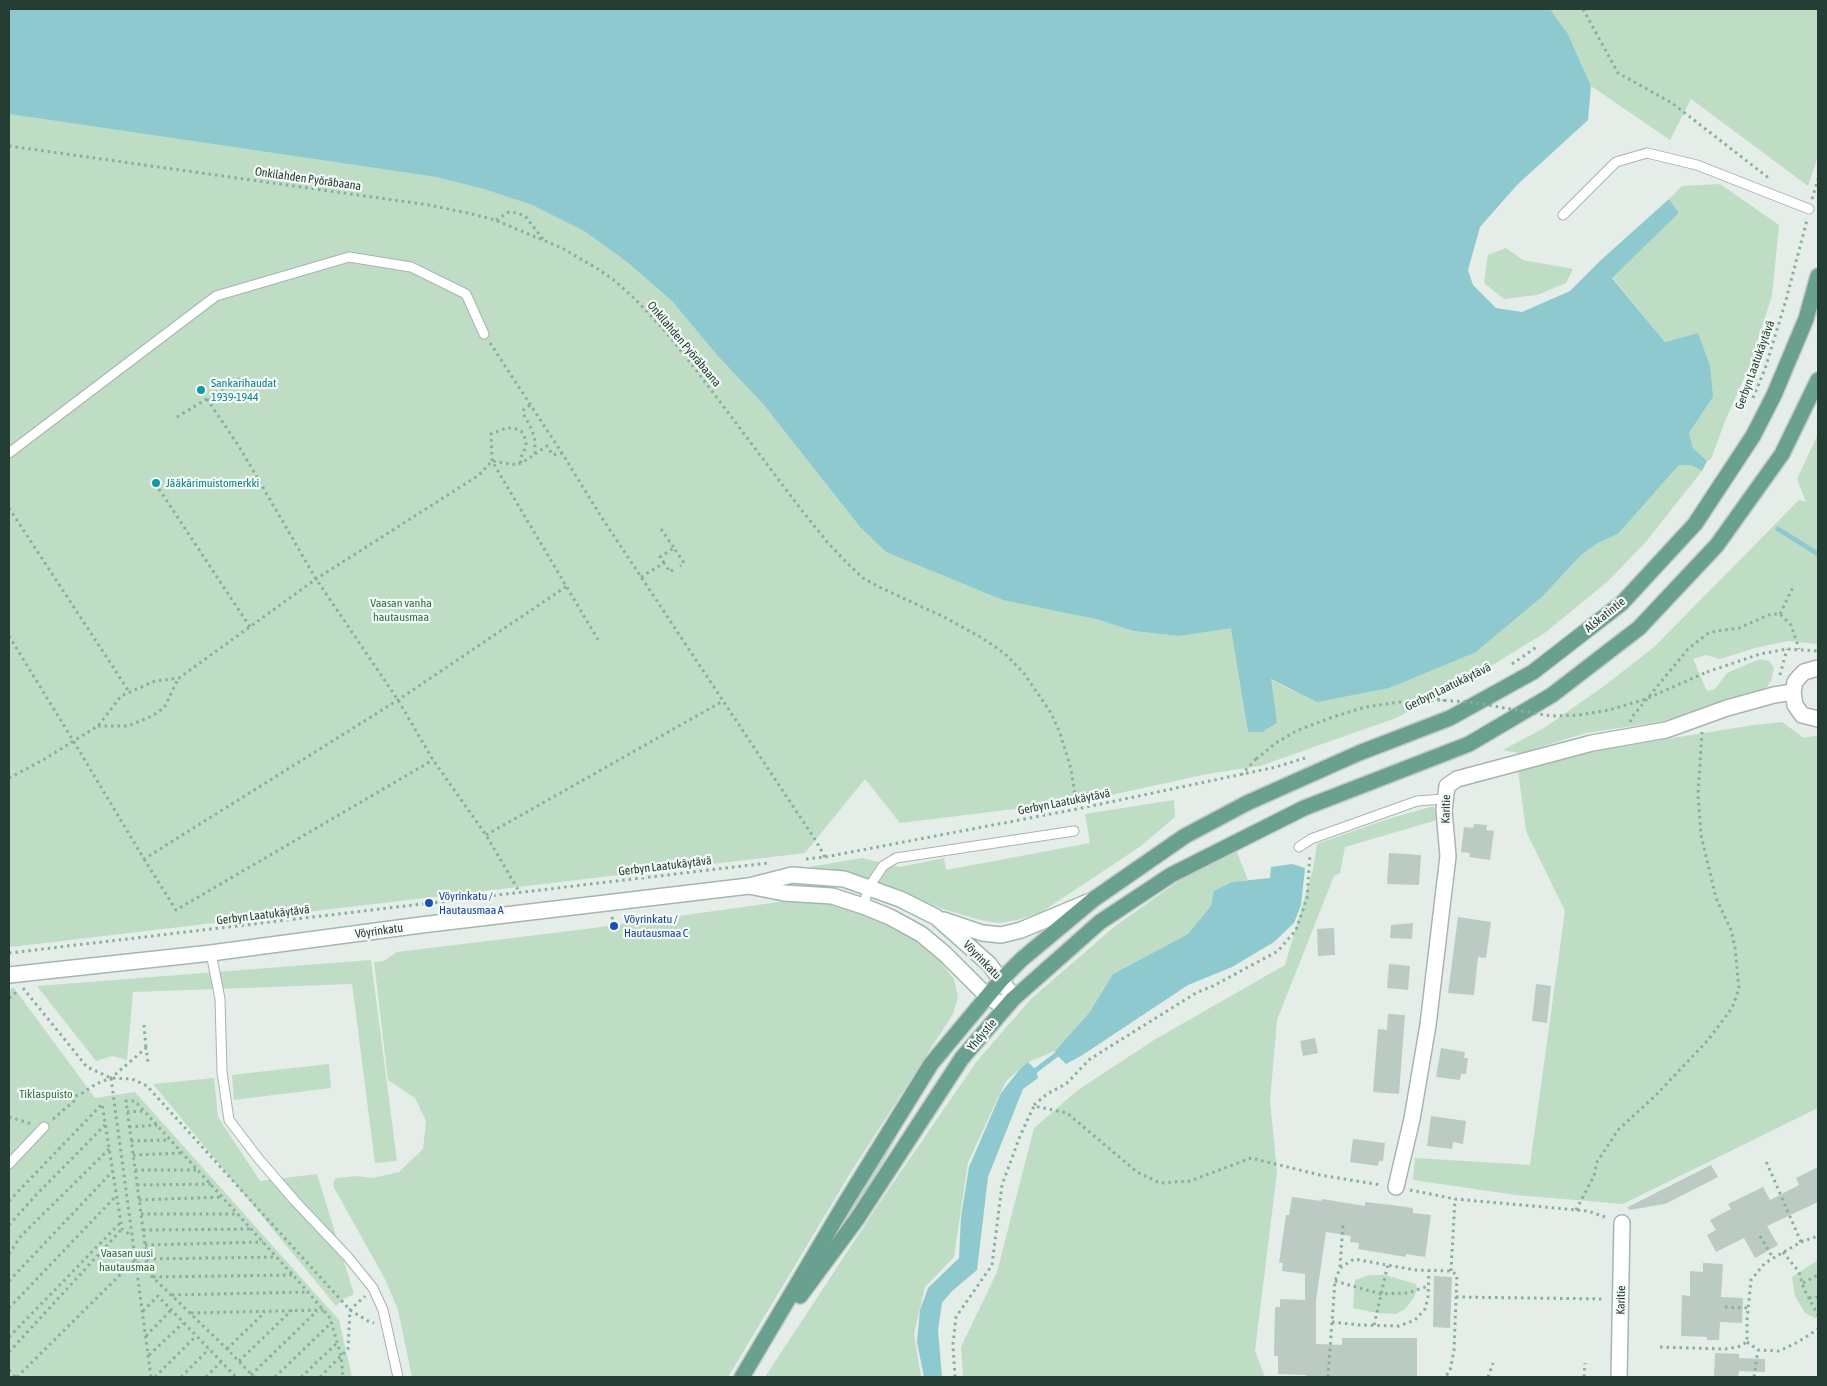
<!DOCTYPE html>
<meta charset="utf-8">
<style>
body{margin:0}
#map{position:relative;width:1827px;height:1386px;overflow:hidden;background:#e4ede8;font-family:"Asap Condensed",sans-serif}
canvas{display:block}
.frame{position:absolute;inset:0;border:10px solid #243e35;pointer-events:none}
</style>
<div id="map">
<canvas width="1827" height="1386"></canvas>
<div class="frame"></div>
</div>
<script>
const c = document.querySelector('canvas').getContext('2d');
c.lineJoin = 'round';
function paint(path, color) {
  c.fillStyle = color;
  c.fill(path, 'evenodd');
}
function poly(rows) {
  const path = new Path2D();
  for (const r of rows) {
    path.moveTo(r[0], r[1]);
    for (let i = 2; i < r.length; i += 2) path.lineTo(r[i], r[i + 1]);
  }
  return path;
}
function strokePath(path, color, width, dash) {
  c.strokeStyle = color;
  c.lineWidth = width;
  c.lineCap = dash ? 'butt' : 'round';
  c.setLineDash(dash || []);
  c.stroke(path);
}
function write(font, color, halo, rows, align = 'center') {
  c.font = font + ' "Asap Condensed",sans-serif';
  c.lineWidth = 4.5;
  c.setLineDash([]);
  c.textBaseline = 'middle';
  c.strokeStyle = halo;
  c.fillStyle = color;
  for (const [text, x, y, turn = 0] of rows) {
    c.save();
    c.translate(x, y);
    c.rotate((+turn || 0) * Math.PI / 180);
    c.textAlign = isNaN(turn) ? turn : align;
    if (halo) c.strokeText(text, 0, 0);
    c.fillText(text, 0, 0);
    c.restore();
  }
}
const green = poly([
 [1550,9,1818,9,1818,156,1808,186,1691,99,1670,140,1591,86,1568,34],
 [9,114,436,177,485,189,532,205,584,231,627,262,672,301,716,354,763,404,860,527,886,552,1133,631,1179,636,1232,627,1248,732,1270,679,1296,692,1476,652,1543,596,1581,555,1598,543,1618,534,1679,465,1691,465,1702,471,1645,543,1607,582,1546,632,1470,679,1396,718,1260,766,1207,774,1088,800,900,823,865,779,805,853,11,947,9,945],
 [1720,184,1779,225,1772,296,1749,367,1725,421,1711,459,1707,461,1693,448,1689,433,1713,397,1698,333,1665,342,1612,277,1679,213,1669,199,1682,186],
 [1506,248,1523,260,1573,269,1566,283,1537,295,1504,299,1484,283,1488,255],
 [1818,434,1818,644,1788,641,1755,648,1720,659,1706,655,1693,659,1707,691,1715,689,1727,673,1760,659,1769,661,1774,668,1771,681,1766,688,1660,722,1586,733,1537,748,1523,754,1503,750,1544,728,1604,686,1653,648,1799,500,1806,502,1797,479],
 [1782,722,1804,738,1818,735,1818,1108,1623,1204,1516,1195,1413,1180,1415,1158,1530,1165,1565,911,1526,831,1518,770,1592,751,1754,725],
 [1174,800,1175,817,1141,846,1040,913,1017,920,999,923,980,920,943,909,857,875,829,869,809,867,862,858,900,867,944,858,946,870,1090,843,1085,814],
 [1434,806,1437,820,1345,847,1340,873,1334,876,1277,1020,1270,1101,1277,1172,1255,1351,1265,1377,963,1377,961,1347,997,1272,1034,1128,1078,1090,1154,1040,1285,965,1313,869,1317,844,1388,819],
 [1236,850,1248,880,1232,882,1188,934,1113,974,1089,1013,1055,1051,1028,1062,1006,1081,968,1162,954,1257,925,1287,914,1334,921,1377,765,1377,882,1199,977,1061,1031,999,1114,927,1190,873],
 [786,901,821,902,862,914,912,937,939,960,954,979,958,997,953,1014,851,1172,728,1377,412,1377,398,1310,385,1279,333,1186,334,1180,338,1178,357,1176,373,1178,399,1172,423,1149,426,1121,415,1098,388,1080,374,962,384,961,397,952,586,929],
 [371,960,397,1161,375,1163,352,984,133,992,127,1060,112,1056,96,1061,37,986],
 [14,988,95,1098,135,1092,339,1320,352,1377,9,1377,9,989],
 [329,1064,331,1088,234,1100,232,1075],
 [214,1078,218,1117,260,1181,317,1174,354,1294,344,1299,336,1306,153,1084],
 [894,1135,897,1137,862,1199,821,1262,817,1261],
 [1818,1260,1818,1317,1815,1318,1805,1313,1795,1296,1792,1277],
 [1369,1275,1385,1275,1416,1284,1417,1290,1413,1299,1405,1309,1396,1314,1377,1313,1353,1308,1355,1280]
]);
const water = poly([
 [9,9,1550,9,1568,34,1591,86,1588,120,1517,185,1480,227,1468,270,1473,285,1496,308,1522,312,1570,291,1601,260,1669,199,1679,213,1612,278,1665,342,1698,333,1710,366,1713,397,1689,433,1693,448,1707,461,1702,471,1691,465,1679,465,1618,534,1598,543,1581,555,1543,596,1476,652,1389,688,1317,702,1271,679,1277,723,1262,732,1248,732,1231,628,1179,636,1133,631,1096,619,1003,600,886,552,860,527,763,404,716,354,672,301,627,262,584,231,532,205,484,189,436,177,9,114],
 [1292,864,1305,868,1301,905,1294,923,1274,942,1232,967,1188,985,1081,1056,1066,1064,1057,1055,1055,1051,1089,1013,1113,974,1188,934,1211,906,1214,891,1232,882,1270,878,1271,867],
 [1028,1062,1036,1070,1038,1078,1023,1089,988,1177,977,1270,951,1292,942,1303,938,1330,942,1377,924,1377,917,1342,920,1310,928,1288,959,1258,961,1217,969,1167,1001,1093,1020,1069]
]);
const stream = poly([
 [1778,529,1818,554],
 [1031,1074,1060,1052]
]);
const building = poly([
 [1474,824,1487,825,1486,830,1494,831,1490,860,1469,857,1470,853,1461,852,1464,827,1473,828],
 [1389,853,1421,855,1419,885,1387,884],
 [1458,917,1491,922,1486,958,1478,957,1474,995,1448,993],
 [1413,923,1412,939,1390,938,1391,925],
 [1334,928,1335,955,1318,956,1317,929],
 [1389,964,1410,966,1408,990,1387,988],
 [1536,984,1551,986,1547,1023,1532,1021],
 [1388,1014,1405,1015,1399,1094,1373,1092,1378,1029,1387,1030],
 [1315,1038,1318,1053,1303,1056,1300,1041],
 [1441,1048,1465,1052,1464,1058,1468,1058,1466,1074,1461,1074,1460,1080,1436,1077],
 [1431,1116,1466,1121,1463,1144,1453,1142,1452,1149,1427,1146],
 [1353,1139,1385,1143,1383,1161,1379,1161,1378,1166,1350,1162],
 [1711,1165,1718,1177,1665,1204,1629,1210,1628,1207],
 [1818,1167,1818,1202,1767,1226,1778,1245,1755,1258,1744,1238,1716,1252,1707,1235,1716,1230,1710,1220,1731,1209,1728,1204,1763,1187,1770,1200,1799,1185,1796,1178],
 [1292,1197,1321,1201,1322,1199,1365,1206,1365,1202,1392,1205,1413,1208,1413,1213,1431,1215,1425,1257,1406,1254,1406,1257,1358,1249,1359,1243,1350,1242,1351,1236,1326,1232,1316,1300,1316,1344,1342,1345,1342,1338,1417,1338,1417,1377,1306,1377,1306,1375,1278,1374,1278,1356,1274,1356,1275,1307,1280,1307,1280,1299,1305,1300,1305,1274,1282,1271,1283,1263,1279,1263,1286,1215,1289,1215],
 [1703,1263,1723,1264,1721,1297,1743,1298,1742,1323,1720,1322,1719,1340,1707,1340,1707,1337,1681,1336,1682,1295,1690,1296,1690,1271,1703,1272],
 [1434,1276,1452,1277,1450,1328,1433,1327],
 [1715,1353,1739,1354,1739,1358,1765,1359,1765,1372,1739,1371,1738,1377,1714,1377]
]);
const path = poly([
 [1583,9,1618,73,1672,103,1770,179],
 [9,146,429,205,468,213,495,220,562,248,598,269,615,281,634,298,665,331,693,366,800,508,828,543,848,564,863,578,879,587,944,617,982,638,1004,653,1023,672,1051,713,1060,733,1071,769,1077,809],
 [1812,199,1818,179],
 [496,220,509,212,517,213,525,216,543,239],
 [490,343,562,453,600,515,816,841,825,857],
 [1753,398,1765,369,1786,300,1807,220],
 [207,399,240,448,316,579,398,700,433,760,486,835,520,893],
 [177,417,243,377],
 [535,454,547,446,553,455,562,453],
 [521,463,520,459,526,447,526,443,524,435,521,431,514,428,506,428,491,434,492,461,600,643],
 [159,489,250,627],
 [9,508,130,693],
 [661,529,674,548],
 [664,563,660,557,674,548,684,563,680,566],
 [641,577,664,563,670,572,674,569],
 [1780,614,1794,585],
 [9,636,74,742,144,859,398,700,567,586],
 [1512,664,1538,646],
 [1707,672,1760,654,1787,649,1818,651],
 [1780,675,1787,649],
 [1438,700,1440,687,1444,701],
 [1630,722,1632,717,1688,649,1707,634,1716,631,1739,628,1771,614,1780,614,1791,625,1799,649],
 [98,726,128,726,152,716,164,708,178,679],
 [1241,775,1256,759],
 [9,778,43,760,98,726,121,696,155,681,179,678,316,579,479,475,492,461,517,465,528,459,535,454,535,441,532,430,523,413,524,409,530,405],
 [486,835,723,701],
 [144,859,176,910,433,760],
 [806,859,825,857,1077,809,1276,767,1305,758],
 [612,917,614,926],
 [9,953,768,863],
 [23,988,87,1067,111,1078,132,1079,147,1086,350,1310,368,1321,374,1323],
 [9,998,18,991],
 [144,1025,146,1048],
 [111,1078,151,1377],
 [1034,1105,1047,1094,1066,1084,1090,1059,1196,993,1213,986,1278,951,1296,930,1307,898,1310,854],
 [127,1112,144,1111],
 [9,1117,32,1124],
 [53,1119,74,1101,76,1096,81,1094,96,1084,111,1078,146,1048,148,1062],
 [129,1127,157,1125],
 [131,1141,170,1140],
 [133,1155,182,1153],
 [135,1170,197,1170],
 [137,1185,211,1184],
 [1410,1190,1455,1199,1588,1211,1608,1218],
 [139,1200,223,1197],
 [9,1201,102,1104,122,1229,132,1236],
 [1576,1210,1594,1176,1597,1162,1618,1130,1656,1095,1708,1040,1732,1008,1739,989,1735,948,1731,930,1716,898,1701,835,1698,794,1702,732],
 [141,1214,238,1214],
 [9,1225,37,1194,105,1125],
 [143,1230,252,1229],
 [1760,1236,1773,1258],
 [1801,1242,1818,1236],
 [145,1245,263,1242],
 [1783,1252,1799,1272,1804,1289,1818,1315],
 [9,1254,21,1236,109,1149],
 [147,1259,277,1257],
 [1340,1267,1343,1225],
 [144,1269,147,1259,126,1101,135,1101,301,1284,330,1318,341,1356,343,1377],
 [1451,1271,1455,1199],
 [153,1277,293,1275],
 [9,1281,113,1171],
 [1335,1281,1381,1294,1408,1293,1428,1286],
 [1803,1283,1818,1275],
 [172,1295,308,1292],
 [1456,1297,1605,1299],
 [1809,1298,1818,1297],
 [1725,1307,1748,1308],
 [9,1308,116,1196],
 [143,1311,158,1296,236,1377],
 [191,1313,324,1310],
 [1332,1322,1360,1325,1399,1326,1415,1320,1425,1309,1428,1297,1429,1270],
 [1374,1325,1388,1264],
 [146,1336,171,1310],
 [9,1337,121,1222],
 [1747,1342,1758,1350,1779,1351,1798,1342,1818,1329],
 [1660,1347,1725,1349,1738,1347,1747,1342,1747,1320,1751,1280,1765,1263,1801,1242,1766,1161],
 [227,1349,265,1312],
 [9,1352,122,1229],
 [149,1355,183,1323],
 [239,1361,292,1310],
 [9,1370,15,1377],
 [251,1375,317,1311],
 [17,1377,135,1260,227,1349,254,1377],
 [155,1377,196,1336],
 [181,1377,209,1349],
 [206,1377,221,1362],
 [275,1377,332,1322],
 [301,1377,337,1343],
 [320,1377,348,1349,350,1310,365,1296],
 [955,1377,953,1344,956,1317,992,1265,1002,1185,1020,1136,1034,1106,1067,1113,1137,1172,1160,1183,1190,1181,1251,1158,1320,1175,1381,1185],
 [1328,1377,1335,1281,1340,1268,1354,1259,1415,1270,1451,1271,1457,1275,1454,1350,1450,1371,1445,1377],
 [1488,1377,1493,1363],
 [1584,1377,1585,1363],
 [1754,1377,1758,1350]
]);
const lane = poly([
 [1563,215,1616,162,1647,153,1697,165,1809,209],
 [9,453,216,296,349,257,411,267,466,294,484,334],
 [1299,847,1311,839,1417,801,1444,799],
 [863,906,869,887,883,866,896,858,1074,831],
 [211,953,220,999,222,1072,229,1120,258,1158,295,1201,347,1256,373,1288,383,1310,398,1377],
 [9,1164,44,1127]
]);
const street = poly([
 [1818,668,1804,672,1800,676,1795,682,1793,692,1795,705,1802,715,1818,719],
 [1396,1187,1412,1119,1428,1025,1448,856,1444,810,1447,786,1457,779,1592,743,1666,730,1727,708,1774,695,1793,692],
 [1619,1377,1622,1223]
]);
const secondary = poly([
 [944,920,982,933,1001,935,1021,930,1088,902],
 [9,975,211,953,421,925,749,886,792,875,844,879,900,899,936,917,989,964,1009,991,1013,999,1006,1002,998,1003,987,996,945,954,921,934,890,917,863,906,832,896,784,893,749,886]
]);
const primary = poly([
 [800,1296,857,1219,962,1058,1013,999,1100,922,1171,875,1304,808,1469,744,1552,695,1639,628,1717,545,1782,454,1818,380],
 [742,1377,844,1205,931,1064,1001,980,1022,959,1094,899,1185,836,1247,803,1359,753,1450,718,1533,672,1622,603,1695,524,1753,436,1774,395,1806,319,1818,276]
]);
const pathBridge = poly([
 [1256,759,1276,743,1296,731,1330,718,1365,707,1400,702,1438,700,1470,702,1551,716,1579,715,1609,710,1646,699,1707,672]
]);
const markers = [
 [201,390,5,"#0f9aa8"],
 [156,483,5,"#0f9aa8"],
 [429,903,5,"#1a4fb4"],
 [614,926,5,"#1a4fb4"]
];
const streetNames = [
 ["Onkilahden Pyöräbaana",308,179,8],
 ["Onkilahden Pyöräbaana",684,344,50],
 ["Gerbyn Laatukäytävä",1755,365,-70],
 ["Alskatintie",1605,615,-39],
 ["Gerbyn Laatukäytävä",1448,687,-26],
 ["Gerbyn Laatukäytävä",1064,802,-11],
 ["Karitie",1446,809,-89],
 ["Gerbyn Laatukäytävä",665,866,-7],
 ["Gerbyn Laatukäytävä",263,915,-7],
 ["Vöyrinkatu",379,931,-8],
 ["Vöyrinkatu",982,960,46],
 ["Yhdystie",982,1035,-50],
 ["Karitie",1621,1300,-89]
];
const cultureNames = [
 ["Sankarihaudat",211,383],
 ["1939-1944",211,397],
 ["Jääkärimuistomerkki",166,483]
];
const parkNames = [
 ["Vaasan vanha",401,603],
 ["hautausmaa",401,617],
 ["Tiklaspuisto",46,1094],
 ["Vaasan uusi",127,1253],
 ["hautausmaa",127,1267]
];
const transitNames = [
 ["Vöyrinkatu /",439,896],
 ["Hautausmaa A",439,910],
 ["Vöyrinkatu /",624,919],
 ["Hautausmaa C",624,933]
];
paint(green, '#beddc4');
paint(water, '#8ec9cf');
strokePath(stream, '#8ec9cf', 5);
paint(building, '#bccac4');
strokePath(lane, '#a7b5af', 11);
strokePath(street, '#a7b5af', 18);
strokePath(secondary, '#a2b8af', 18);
strokePath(primary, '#c2c9c6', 18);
strokePath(path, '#86af9f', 3, [2.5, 4]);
strokePath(lane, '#fff', 9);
strokePath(street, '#fff', 15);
strokePath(secondary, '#fff', 15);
strokePath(primary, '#6aa08f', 15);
strokePath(pathBridge, '#86af9f', 3, [2.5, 4]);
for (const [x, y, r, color] of markers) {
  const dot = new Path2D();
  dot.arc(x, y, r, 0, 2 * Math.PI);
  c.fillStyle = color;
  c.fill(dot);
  strokePath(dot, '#f4f9f6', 2);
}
write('12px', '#243e35', '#f4f9f6', streetNames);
write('12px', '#0d838f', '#f4f9f6', cultureNames, 'left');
write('12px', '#307345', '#f4f9f6', parkNames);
write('12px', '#164399', '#f4f9f6', transitNames, 'left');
</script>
